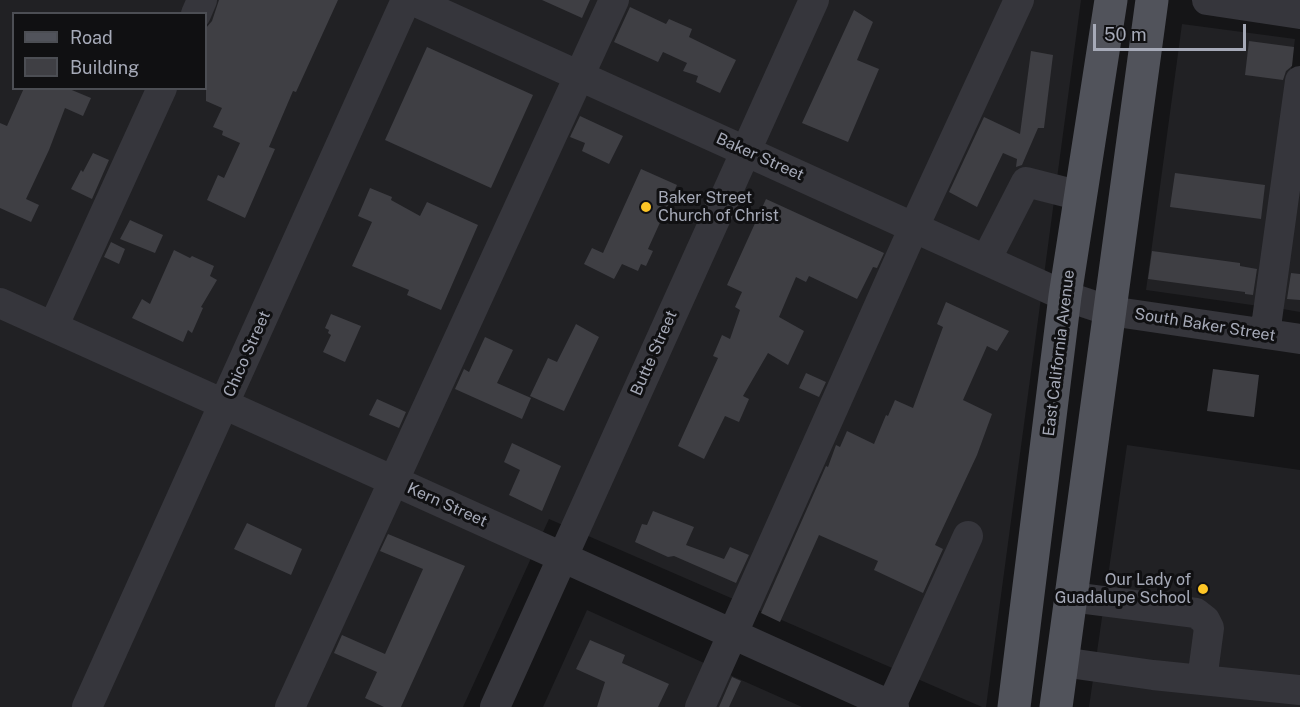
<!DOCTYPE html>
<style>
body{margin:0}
#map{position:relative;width:1300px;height:707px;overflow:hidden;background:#151517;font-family:"Public Sans",sans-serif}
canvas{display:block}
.legend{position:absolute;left:12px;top:12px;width:195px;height:78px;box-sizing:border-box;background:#101012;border:2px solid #4c4e54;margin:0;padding:8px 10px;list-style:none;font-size:18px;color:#a6aab8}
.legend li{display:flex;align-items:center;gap:12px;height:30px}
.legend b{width:30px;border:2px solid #4c4e54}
.scale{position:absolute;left:1093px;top:24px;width:153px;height:27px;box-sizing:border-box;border:3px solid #a6aab8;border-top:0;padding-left:8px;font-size:18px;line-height:21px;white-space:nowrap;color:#a6aab8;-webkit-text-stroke:4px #101012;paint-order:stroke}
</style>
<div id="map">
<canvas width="1300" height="707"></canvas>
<ul class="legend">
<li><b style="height:8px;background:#51535b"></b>Road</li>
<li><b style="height:16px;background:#3f3f44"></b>Building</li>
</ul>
<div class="scale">50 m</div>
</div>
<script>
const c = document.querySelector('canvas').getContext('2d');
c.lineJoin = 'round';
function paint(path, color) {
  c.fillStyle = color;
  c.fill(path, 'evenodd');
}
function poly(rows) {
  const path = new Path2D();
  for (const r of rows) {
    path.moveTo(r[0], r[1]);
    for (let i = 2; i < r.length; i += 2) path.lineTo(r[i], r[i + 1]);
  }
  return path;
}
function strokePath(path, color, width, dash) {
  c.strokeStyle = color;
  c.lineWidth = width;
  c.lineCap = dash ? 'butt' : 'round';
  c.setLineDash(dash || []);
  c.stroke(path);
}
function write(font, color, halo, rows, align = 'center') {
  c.font = font + ' "Public Sans",sans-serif';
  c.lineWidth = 6;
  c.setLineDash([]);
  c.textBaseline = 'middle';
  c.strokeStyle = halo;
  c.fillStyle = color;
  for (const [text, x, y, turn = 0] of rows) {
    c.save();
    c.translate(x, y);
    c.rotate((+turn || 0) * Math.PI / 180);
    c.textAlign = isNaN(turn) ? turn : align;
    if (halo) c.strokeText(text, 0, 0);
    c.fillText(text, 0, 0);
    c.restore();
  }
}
const built = poly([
 [0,0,1081,0,986,707,982,707,549,519,463,707,0,707],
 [14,14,206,14,206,88,14,88],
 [1182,24,1295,39,1259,306,1146,290],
 [1300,141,1300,312,1277,308],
 [1127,445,1300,470,1300,707,1089,707],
 [587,610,713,667,695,707,543,707],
 [730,675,802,707,716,707]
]);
const building = poly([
 [219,0,338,0,296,92,293,91,269,147,275,149,245,218,207,200,218,175,224,178,240,143,222,135,223,131,213,127,222,108,206,101,206,28,212,21],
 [542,0,590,0,582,18],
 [630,7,666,24,669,19,692,29,689,37,736,60,720,93,696,82,698,76,683,71,687,63,663,52,658,62,614,42],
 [854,10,873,22,857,60,879,69,848,142,802,123],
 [1249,41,1294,47,1292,66,1286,71,1283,80,1245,75],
 [427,47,533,95,491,188,385,140],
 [1031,51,1053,55,1044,128,1038,128,1022,165,1016,167,1017,159,1003,153,977,207,949,192,984,117,1020,134],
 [24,88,67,88,91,98,83,116,65,108,49,150,26,199,39,205,31,222,0,208,0,123,7,126],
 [580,116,623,136,609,164,582,151,585,143,570,137],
 [93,153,109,160,92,199,71,189,81,170,83,172],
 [641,169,677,185,648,249,653,251,646,266,641,264,638,271,622,264,614,279,584,264,592,248,603,253],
 [1175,173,1265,185,1261,219,1170,207],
 [370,188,392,197,391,200,420,216,427,202,478,225,441,310,407,295,409,290,352,266,372,222,358,216],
 [766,199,884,253,877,268,873,267,857,299,809,276,806,282,796,277,779,317,804,331,788,365,768,353,743,396,749,399,739,422,725,416,704,459,678,446,718,358,713,356,722,335,730,339,740,310,735,307,742,292,727,285],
 [130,220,163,235,155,253,120,239],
 [111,242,125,249,119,264,104,257],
 [174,250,190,258,192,256,214,266,210,276,217,280,201,307,203,308,192,333,188,330,183,342,132,318,142,299,150,304],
 [1152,251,1240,263,1240,266,1257,269,1253,295,1245,294,1245,292,1148,279],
 [1291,273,1300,274,1300,300,1287,299],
 [946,302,1009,331,997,351,987,346,963,400,992,414,977,455,935,545,943,549,923,593,874,570,878,561,819,535,780,622,761,613,826,466,828,467,836,445,840,447,847,431,874,444,886,415,888,416,895,400,913,408,943,327,937,324],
 [331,314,361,326,345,362,323,352,331,335,328,333,329,330,325,328],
 [576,324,599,337,564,411,530,396,548,358,557,362],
 [485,337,513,350,497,383,531,398,522,419,455,389,464,369,469,372],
 [1213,369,1259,375,1254,417,1207,411],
 [806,373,826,382,819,397,799,388],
 [377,399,406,412,399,428,369,415],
 [512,443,561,466,542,511,509,495,520,470,504,462],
 [653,511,694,527,686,545,724,559,730,547,749,555,736,583,674,556,668,557,635,542,642,524,647,525],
 [247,523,302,549,291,575,234,549],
 [388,534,465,566,401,707,384,707,365,698,377,672,334,653,342,635,385,654,423,569,380,551],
 [590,640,625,655,622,663,669,684,658,707,597,707,605,682,576,669],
 [732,677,741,681,729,707,719,707]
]);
const minor = poly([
 [412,0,1065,296,1110,311,1300,339],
 [1207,0,1300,14],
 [196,14,202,0],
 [986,260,1026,182,1081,196],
 [0,303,894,707],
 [53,327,162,88],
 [1265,334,1300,81],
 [1071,597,1196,613,1205,620,1209,628,1202,680],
 [1062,662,1153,675,1300,690],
 [891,706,968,536],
 [87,707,406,0],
 [290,707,614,0],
 [495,707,814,0],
 [700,707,914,227,1019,0]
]);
const major = poly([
 [1014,707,1065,296,1111,0],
 [1056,707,1152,0]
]);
const markers = [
 [646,207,6,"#fec626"],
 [1203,589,6,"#fec626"]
];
const streetNames = [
 ["Baker Street",760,157,24],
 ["South Baker Street",1205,325,9],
 ["Butte Street",654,353,-66],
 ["East California Avenue",1059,353,-83],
 ["Chico Street",247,354,-66],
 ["Kern Street",447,505,24]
];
const poiNames = [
 ["Baker Street",658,198],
 ["Church of Christ",658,216],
 ["Our Lady of",1191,580,"right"],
 ["Guadalupe School",1191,598,"right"]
];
paint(built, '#212124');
paint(building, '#3f3f44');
strokePath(minor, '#36363c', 30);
strokePath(major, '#51535b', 33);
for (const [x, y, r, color] of markers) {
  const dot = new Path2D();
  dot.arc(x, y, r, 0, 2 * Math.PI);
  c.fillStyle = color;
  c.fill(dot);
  strokePath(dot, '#101012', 2);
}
write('16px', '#a6aab8', '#101012', streetNames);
write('16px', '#a6aab8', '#101012', poiNames, 'left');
</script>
